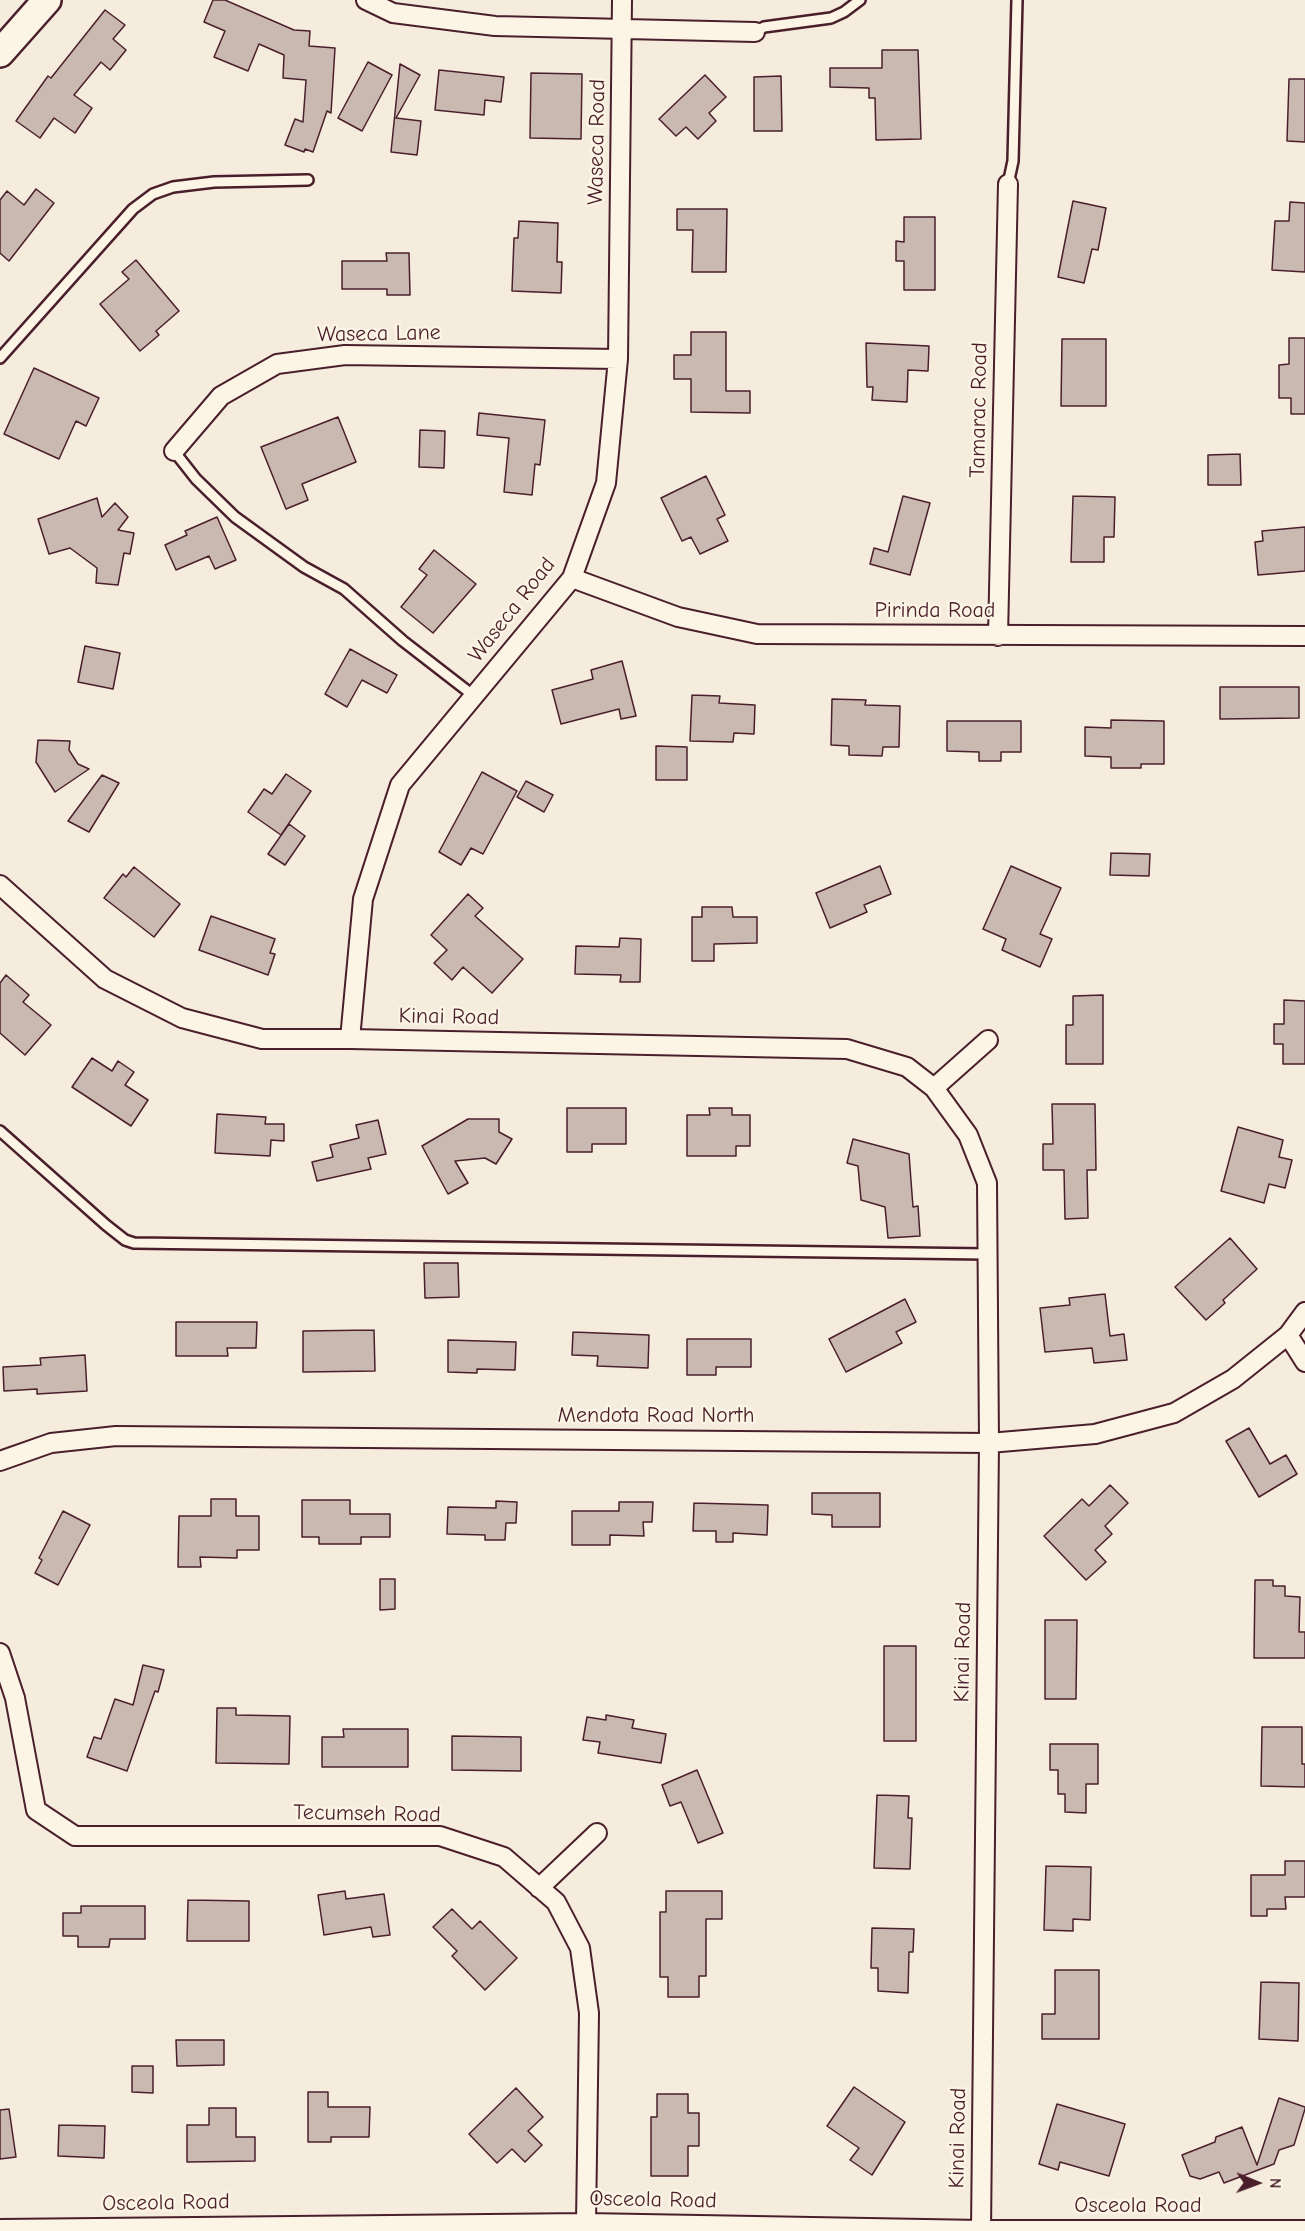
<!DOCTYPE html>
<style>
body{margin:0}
#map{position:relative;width:1305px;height:2231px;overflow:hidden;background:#f5ecde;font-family:"Comic Neue",sans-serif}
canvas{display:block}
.north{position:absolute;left:1227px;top:2153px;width:60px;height:60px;-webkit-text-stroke:4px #fcf5e5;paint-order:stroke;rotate:91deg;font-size:16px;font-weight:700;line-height:24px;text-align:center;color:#4a1f2b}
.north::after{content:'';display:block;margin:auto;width:21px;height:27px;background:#4a1f2b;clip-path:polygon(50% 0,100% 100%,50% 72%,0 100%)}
</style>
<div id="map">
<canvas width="1305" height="2231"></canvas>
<div class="north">N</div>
</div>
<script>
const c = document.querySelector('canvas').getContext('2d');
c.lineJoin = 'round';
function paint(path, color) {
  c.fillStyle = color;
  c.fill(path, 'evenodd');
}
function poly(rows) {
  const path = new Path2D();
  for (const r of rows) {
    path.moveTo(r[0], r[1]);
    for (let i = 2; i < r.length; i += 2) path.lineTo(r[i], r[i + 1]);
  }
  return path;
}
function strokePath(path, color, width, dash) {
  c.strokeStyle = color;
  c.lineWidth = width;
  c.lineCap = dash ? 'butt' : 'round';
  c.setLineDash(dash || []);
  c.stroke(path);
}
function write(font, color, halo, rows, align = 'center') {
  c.font = font + ' "Comic Neue",sans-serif';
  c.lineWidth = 4.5;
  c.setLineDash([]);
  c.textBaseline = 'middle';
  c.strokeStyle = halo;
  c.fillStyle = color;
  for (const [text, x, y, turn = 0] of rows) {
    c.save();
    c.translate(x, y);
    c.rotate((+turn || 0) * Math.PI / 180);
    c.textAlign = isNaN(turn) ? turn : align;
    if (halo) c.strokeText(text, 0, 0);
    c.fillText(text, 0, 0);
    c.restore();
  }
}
const building = poly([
 [213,0,225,0,294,30,310,31,309,46,335,48,331,113,327,111,313,152,305,149,304,152,285,145,295,119,303,122,306,80,283,78,284,55,259,44,248,71,214,57,225,31,204,22,213,0],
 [105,10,125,25,113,39,126,50,110,70,101,62,74,95,92,108,75,133,54,118,40,138,16,121,48,76,51,78,105,10],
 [882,50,918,50,921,139,876,140,875,98,869,98,869,88,830,87,830,68,882,68,882,50],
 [368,62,392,75,362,131,338,118,368,62],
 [400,64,420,75,396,118,421,121,417,155,391,152,400,64],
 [439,70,504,77,501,102,485,100,484,115,435,110,439,70],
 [531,73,582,74,581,139,530,138,531,73],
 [705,75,726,97,709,113,716,121,698,139,686,127,676,136,659,119,705,75],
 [781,76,782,131,754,131,754,77,781,76],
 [1289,79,1305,79,1305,142,1287,141,1289,79],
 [36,189,54,203,9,261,0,253,0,200,7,191,24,205,36,189],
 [1073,201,1106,208,1098,250,1092,249,1084,283,1058,277,1073,201],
 [1290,202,1305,203,1305,272,1272,270,1275,221,1289,221,1290,202],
 [677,209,727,209,726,272,692,272,693,230,677,230,677,209],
 [904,217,935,217,935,290,904,290,904,261,896,261,896,241,904,242,904,217],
 [519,221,558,223,557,262,562,262,561,293,512,291,514,238,518,238,519,221],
 [386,253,409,253,410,295,387,295,387,289,342,289,342,261,387,261,386,253],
 [136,260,179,311,156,331,159,335,140,351,100,304,129,279,122,272,136,260],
 [691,332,726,332,726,391,750,391,750,413,691,412,691,379,674,379,674,355,691,355,691,332],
 [1289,338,1305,338,1305,414,1291,414,1291,398,1279,398,1279,365,1289,364,1289,338],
 [1062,339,1106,339,1106,406,1061,406,1062,339],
 [866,343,929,346,928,371,908,370,907,402,872,400,873,387,867,387,866,343],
 [34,368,99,398,86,426,76,421,59,459,4,434,34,368],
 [479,413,545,420,540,465,535,464,532,495,504,492,509,438,477,435,479,413],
 [338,417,356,462,302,484,308,500,286,509,261,447,338,417],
 [420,430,445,431,444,468,419,467,420,430],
 [1240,454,1241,485,1208,485,1208,455,1240,454],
 [706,476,725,515,717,519,728,541,700,554,691,537,682,541,661,498,706,476],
 [903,496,930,503,910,575,870,564,874,548,888,552,903,496],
 [1073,496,1115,497,1114,537,1104,537,1104,562,1071,562,1073,496],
 [97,498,102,517,115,503,128,517,118,530,134,533,130,554,124,553,118,585,96,583,97,568,70,548,49,554,38,519,97,498],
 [217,517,236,560,215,569,209,556,176,570,165,545,187,535,185,531,217,517],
 [1305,527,1305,571,1258,575,1255,542,1263,541,1262,531,1305,527],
 [434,550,476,584,433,633,401,607,427,575,419,569,434,550],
 [85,646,120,653,113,689,78,682,85,646],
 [350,649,397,675,387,693,362,680,347,707,325,694,350,649],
 [622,661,636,716,621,719,619,709,561,724,552,690,593,679,591,670,622,661],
 [1220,687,1299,687,1299,718,1220,719,1220,687],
 [692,695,720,696,719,703,755,705,754,734,734,733,733,742,690,741,692,695],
 [832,699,866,700,865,705,900,706,899,747,883,747,882,756,849,755,849,746,831,745,832,699],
 [1111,720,1164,721,1164,764,1141,764,1141,768,1111,768,1111,757,1085,756,1085,727,1111,728,1111,720],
 [947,721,1021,721,1021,752,1001,752,1001,761,979,761,979,752,947,751,947,721],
 [38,740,70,741,69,750,78,764,89,769,55,792,36,762,38,740],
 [656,746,687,747,687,780,656,780,656,746],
 [482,772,517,791,483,854,471,848,461,865,439,852,482,772],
 [286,774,311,791,281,835,248,812,264,789,272,794,286,774],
 [102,775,119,783,89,832,68,821,102,775],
 [526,781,553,795,544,812,517,797,526,781],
 [289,824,305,836,285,865,268,854,289,824],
 [1111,853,1150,854,1149,876,1110,875,1111,853],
 [880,866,891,894,864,905,867,912,830,928,816,893,880,866],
 [1011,866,1061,888,1040,934,1052,939,1040,967,1002,950,1006,939,983,929,1011,866],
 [134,867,180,904,154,937,104,898,123,874,126,877,134,867],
 [468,894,483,908,475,916,523,959,492,993,463,967,452,980,434,963,447,950,431,935,468,894],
 [702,907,732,907,733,917,757,917,757,943,714,944,714,961,692,961,692,917,702,917,702,907],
 [211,916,275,939,270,953,275,954,268,975,199,950,211,916],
 [620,938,641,939,640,982,620,982,621,975,575,974,576,946,619,947,620,938],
 [6,975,29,995,23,1002,51,1025,25,1055,0,1033,0,983,6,975],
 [1103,995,1103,1064,1066,1064,1066,1025,1073,1025,1073,996,1103,995],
 [1284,1000,1305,1001,1305,1064,1283,1064,1283,1044,1274,1044,1274,1024,1284,1024,1284,1000],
 [92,1058,112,1071,118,1061,134,1072,125,1085,148,1100,131,1126,72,1087,92,1058],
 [1052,1104,1095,1104,1096,1170,1087,1170,1088,1218,1065,1219,1064,1170,1043,1170,1043,1144,1053,1144,1052,1104],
 [567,1108,626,1108,626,1144,592,1144,592,1152,567,1152,567,1108],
 [709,1108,732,1108,732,1115,750,1115,750,1146,736,1146,736,1156,687,1156,687,1115,710,1115,709,1108],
 [217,1114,266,1117,265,1124,284,1124,284,1141,271,1140,270,1156,215,1153,217,1114],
 [468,1119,499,1119,499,1132,512,1139,496,1164,485,1158,455,1161,468,1183,448,1194,422,1146,468,1119],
 [378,1120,386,1154,368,1158,371,1169,317,1181,312,1162,333,1157,330,1145,359,1138,356,1125,378,1120],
 [1238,1127,1283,1140,1279,1157,1292,1160,1285,1188,1269,1184,1264,1203,1221,1191,1238,1127],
 [853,1139,909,1154,913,1207,918,1206,920,1236,888,1238,885,1207,861,1200,858,1166,847,1163,853,1139],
 [1230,1238,1257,1269,1223,1300,1225,1303,1206,1320,1175,1287,1230,1238],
 [424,1263,458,1263,459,1297,425,1298,424,1263],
 [1105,1294,1110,1336,1124,1334,1127,1360,1094,1363,1092,1348,1045,1352,1040,1308,1070,1305,1069,1298,1105,1294],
 [905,1299,916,1322,896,1332,902,1343,846,1372,829,1339,905,1299],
 [176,1322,257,1322,256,1348,227,1348,228,1356,176,1356,176,1322],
 [374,1330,375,1371,303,1372,303,1331,374,1330],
 [573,1332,649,1335,648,1368,597,1366,598,1356,572,1355,573,1332],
 [687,1339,751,1339,751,1367,716,1367,716,1375,687,1375,687,1339],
 [448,1340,516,1342,515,1370,477,1369,477,1373,448,1372,448,1340],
 [85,1355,87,1391,37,1394,37,1389,4,1391,3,1367,41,1365,40,1358,85,1355],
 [1249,1428,1270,1464,1286,1455,1297,1474,1259,1497,1226,1441,1249,1428],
 [1110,1485,1128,1503,1105,1526,1112,1534,1095,1550,1106,1562,1086,1580,1044,1536,1082,1499,1089,1506,1110,1485],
 [812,1493,880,1493,880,1527,832,1527,832,1515,812,1514,812,1493],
 [211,1499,236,1499,236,1516,259,1516,259,1550,237,1550,237,1558,200,1557,201,1567,178,1567,179,1516,211,1516,211,1499],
 [302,1500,350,1500,350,1514,390,1514,390,1537,361,1537,361,1544,319,1544,319,1537,302,1537,302,1500],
 [496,1501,517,1502,516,1523,506,1523,505,1540,485,1540,485,1535,447,1534,448,1507,496,1508,496,1501],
 [619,1502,653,1502,652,1522,643,1522,644,1536,610,1535,610,1545,572,1545,572,1511,619,1511,619,1502],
 [694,1503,768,1505,767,1535,733,1533,733,1542,716,1542,716,1531,693,1531,694,1503],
 [63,1511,90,1525,58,1585,35,1573,42,1560,39,1558,63,1511],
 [380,1579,395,1579,395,1609,380,1610,380,1579],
 [1255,1580,1273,1580,1273,1586,1285,1586,1285,1596,1300,1597,1299,1632,1305,1632,1305,1658,1254,1658,1255,1580],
 [1045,1620,1077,1620,1076,1699,1045,1699,1045,1620],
 [884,1646,916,1646,916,1741,884,1741,884,1646],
 [143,1665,164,1670,158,1692,155,1691,127,1771,87,1757,94,1737,101,1739,115,1699,133,1705,143,1665],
 [217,1708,236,1708,236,1715,290,1716,289,1764,216,1763,217,1708],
 [606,1715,634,1720,632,1728,666,1734,661,1763,598,1753,600,1742,583,1740,587,1717,606,1720,606,1715],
 [1262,1727,1302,1727,1302,1764,1305,1764,1305,1787,1261,1786,1262,1727],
 [343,1729,408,1729,408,1767,322,1767,322,1737,344,1737,343,1729],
 [452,1736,521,1737,521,1771,452,1770,452,1736],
 [1050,1744,1098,1744,1098,1784,1086,1784,1086,1813,1065,1812,1065,1794,1058,1794,1058,1770,1050,1770,1050,1744],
 [697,1770,723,1833,698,1843,681,1802,670,1806,662,1785,697,1770],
 [877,1795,909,1796,908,1818,912,1818,910,1869,874,1868,877,1795],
 [1285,1861,1305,1861,1305,1897,1285,1897,1286,1909,1267,1909,1267,1916,1251,1916,1251,1875,1285,1875,1285,1861],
 [1046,1866,1091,1867,1090,1920,1073,1919,1073,1931,1044,1930,1046,1866],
 [345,1891,346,1899,384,1894,390,1935,373,1937,371,1927,324,1935,318,1895,345,1891],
 [666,1891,722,1891,722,1919,706,1919,706,1976,699,1976,699,1997,668,1997,668,1977,660,1977,660,1912,666,1912,666,1891],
 [188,1900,249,1901,249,1941,187,1941,188,1900],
 [81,1906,145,1906,145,1939,110,1939,109,1947,78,1947,78,1936,63,1936,63,1913,81,1913,81,1906],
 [452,1909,472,1929,480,1921,517,1958,485,1990,452,1956,457,1951,433,1927,452,1909],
 [872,1928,914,1929,913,1952,909,1952,908,1993,878,1991,878,1968,871,1968,872,1928],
 [1055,1970,1099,1970,1099,2039,1042,2039,1042,2014,1055,2014,1055,1970],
 [1261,1982,1299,1983,1298,2041,1259,2039,1261,1982],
 [176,2040,224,2040,224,2065,177,2066,176,2040],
 [132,2066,153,2066,153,2093,132,2092,132,2066],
 [854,2087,905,2122,872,2175,850,2160,859,2148,827,2126,854,2087],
 [516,2088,543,2117,528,2131,542,2145,525,2162,512,2149,497,2163,469,2134,516,2088],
 [308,2092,328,2092,328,2107,370,2107,369,2137,331,2137,331,2142,308,2142,308,2092],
 [657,2094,688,2094,688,2113,699,2113,699,2146,688,2146,688,2176,651,2176,651,2117,657,2117,657,2094],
 [1279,2098,1305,2107,1305,2109,1294,2145,1279,2150,1274,2164,1224,2183,1219,2172,1200,2179,1190,2176,1182,2155,1215,2142,1216,2137,1242,2127,1257,2165,1279,2098],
 [1057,2104,1125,2124,1109,2176,1060,2162,1058,2170,1039,2164,1057,2104],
 [209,2108,236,2108,236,2137,255,2137,255,2161,187,2162,187,2125,209,2125,209,2108],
 [9,2109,16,2157,0,2159,0,2110,9,2109],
 [59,2125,105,2126,104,2158,58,2156,59,2125]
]);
const service = poly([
 [755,32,764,27,831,18,844,12,860,0],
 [1008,184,1013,161,1017,0],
 [0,358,133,209,153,194,173,187,214,182,308,180],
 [174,451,196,479,235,517,304,567,344,589,403,641,474,696],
 [0,1131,106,1225,125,1240,134,1243,987,1254]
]);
const minor = poly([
 [366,0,393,13,495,26,755,32],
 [174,451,221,396,277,364,345,355,618,359],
 [572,578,678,617,757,634,1305,636],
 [998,636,1008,184],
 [0,885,105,979,182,1018,262,1039,350,1039,847,1049,907,1067,934,1088,968,1135,987,1183,989,1443,981,2231],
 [350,1039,363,899,400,785,572,578,606,483,618,359,622,0],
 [934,1088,988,1040],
 [1288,1335,1305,1362],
 [0,1461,51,1443,116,1436,989,1443,1095,1434,1174,1413,1233,1379,1288,1335,1305,1312],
 [0,1653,15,1698,36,1810,75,1836,440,1836,504,1857,556,1902,580,1948,589,2013,586,2223],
 [539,1888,597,1833],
 [0,2229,586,2223,981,2230,1305,2230]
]);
const secondary = poly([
 [0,53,47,0]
]);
const streetNames = [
 ["Waseca Road",597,142,-89],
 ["Waseca Lane",379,334,-1],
 ["Tamarac Road",979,410,-89],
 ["Waseca Road",512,610,-52],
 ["Pirinda Road",935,611],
 ["Kinai Road",449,1017,1],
 ["Mendota Road North",656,1416],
 ["Kinai Road",963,1652,-89],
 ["Tecumseh Road",367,1814,1],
 ["Kinai Road",958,2138,-89],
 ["Osceola Road",653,2200,1],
 ["Osceola Road",166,2203,-1],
 ["Osceola Road",1138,2206]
];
paint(building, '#cab9b1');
strokePath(building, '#4a1f2b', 1.5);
strokePath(service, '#4a1f2b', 14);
strokePath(minor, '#4a1f2b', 22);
strokePath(secondary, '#4a1f2b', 32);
strokePath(service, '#fcf5e5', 9);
strokePath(minor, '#fcf5e5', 18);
strokePath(secondary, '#fcf5e5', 27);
write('22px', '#4a1f2b', '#fcf5e5', streetNames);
</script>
